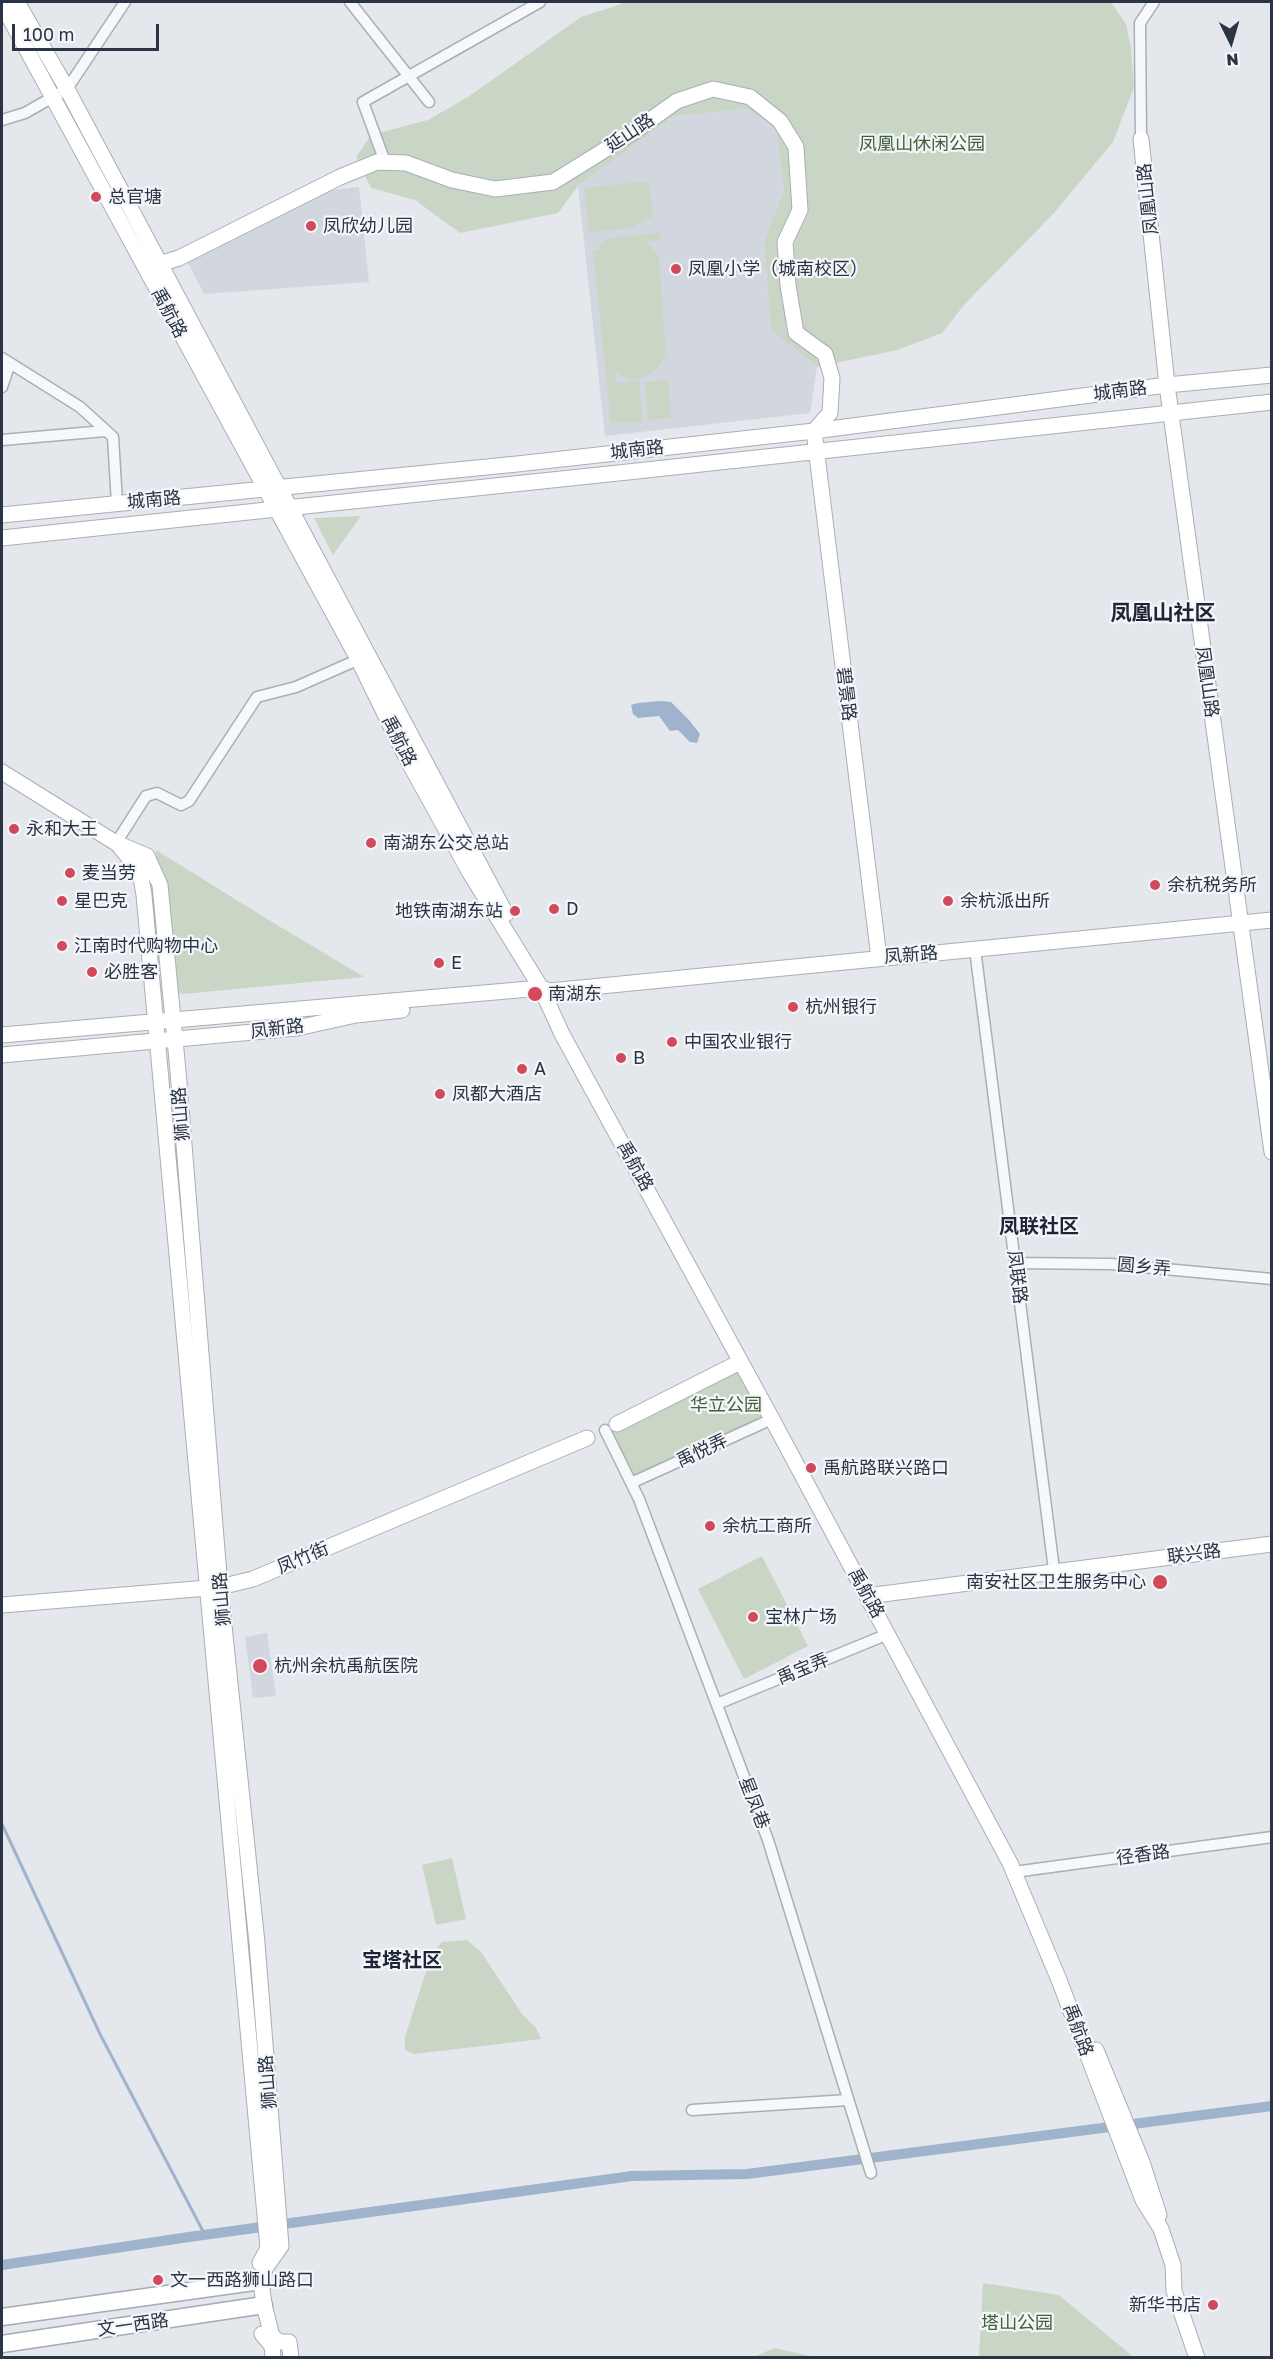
<!DOCTYPE html>
<meta charset="utf-8">
<style>
body{margin:0}
#map{position:relative;width:1273px;height:2359px;overflow:hidden;background:#e4e7ec;font-family:"Golos Text",sans-serif}
canvas{display:block}
.frame{position:absolute;inset:0;border:3px solid #2b3445;pointer-events:none}
.north{position:absolute;left:1201px;top:12px;width:60px;height:60px;-webkit-text-stroke:4px #f4f6f9;paint-order:stroke;rotate:175deg;font-size:16px;font-weight:700;line-height:24px;text-align:center;color:#2b3445}
.north::after{content:'';display:block;margin:auto;width:21px;height:27px;background:#2b3445;clip-path:polygon(50% 0,100% 100%,50% 72%,0 100%)}
.scale{position:absolute;left:12px;top:24px;width:147px;height:27px;box-sizing:border-box;border:3px solid #2b3445;border-top:0;padding-left:8px;font-size:18px;line-height:21px;white-space:nowrap;color:#2b3445;-webkit-text-stroke:4px #f4f6f9;paint-order:stroke}
</style>
<div id="map">
<canvas width="1273" height="2359"></canvas>
<div class="frame"></div>
<div class="north">N</div>
<div class="scale">100 m</div>
</div>
<script>
const c = document.querySelector('canvas').getContext('2d');
c.lineJoin = 'round';
function paint(path, color) {
  c.fillStyle = color;
  c.fill(path, 'evenodd');
}
function poly(rows) {
  const path = new Path2D();
  for (const r of rows) {
    path.moveTo(r[0], r[1]);
    for (let i = 2; i < r.length; i += 2) path.lineTo(r[i], r[i + 1]);
  }
  return path;
}
function strokePath(path, color, width, dash) {
  c.strokeStyle = color;
  c.lineWidth = width;
  c.lineCap = dash ? 'butt' : 'round';
  c.setLineDash(dash || []);
  c.stroke(path);
}
function write(font, color, halo, rows, align = 'center') {
  c.font = font + ' "Golos Text","Noto Sans SC",sans-serif';
  c.lineWidth = 4.5;
  c.setLineDash([]);
  c.textBaseline = 'middle';
  c.strokeStyle = halo;
  c.fillStyle = color;
  for (const [text, x, y, turn = 0] of rows) {
    c.save();
    c.translate(x, y);
    c.rotate((+turn || 0) * Math.PI / 180);
    c.textAlign = isNaN(turn) ? turn : align;
    if (halo) c.strokeText(text, 0, 0);
    c.fillText(text, 0, 0);
    c.restore();
  }
}
const built = poly([
 [746,109,776,125,784,191,764,241,771,330,817,367,810,413,605,436,578,186,674,116],
 [359,187,369,282,204,294,187,261,331,190],
 [267,1633,276,1696,253,1698,245,1637]
]);
const green = poly([
 [622,2,1111,2,1126,24,1131,48,1134,87,1113,142,1054,213,964,305,942,333,897,350,817,367,771,330,764,241,784,191,776,126,746,109,674,116,578,186,558,213,460,233,415,200,371,188,356,157,371,135,428,120,468,97,581,17,622,4],
 [649,181,653,216,631,228,589,232,584,188],
 [660,233,660,240,648,241,648,244,656,252,659,260,666,353,657,369,644,378,630,380,614,372,616,383,639,381,643,422,611,423,593,250,598,250,600,246,608,238],
 [668,380,671,418,648,420,645,382],
 [361,516,333,555,314,518],
 [156,850,272,922,364,977,183,994,170,990],
 [738,1368,767,1417,633,1475,607,1434],
 [762,1556,808,1646,744,1679,698,1589],
 [452,1858,466,1919,436,1925,422,1865],
 [467,1940,481,1952,522,2014,536,2028,541,2039,414,2054,405,2050,405,2037,431,1956,442,1942],
 [983,2283,1059,2295,1130,2354,1131,2357,979,2357],
 [774,2348,814,2357,754,2357]
]);
const water = poly([
 [661,701,671,702,689,720,700,734,697,743,690,742,678,730,670,731,659,716,638,718,633,714,631,705,638,703]
]);
const stream = poly([
 [2,1824,100,2034,205,2235]
]);
const canal = poly([
 [2,2265,189,2237,632,2176,747,2174,1272,2106]
]);
const street = poly([
 [350,2,429,102],
 [2,120,25,113,67,89,125,2],
 [1141,139,1140,23,1154,2],
 [385,162,363,102,540,2],
 [2,358,80,407,113,437,117,503],
 [2,387,10,363,5,364],
 [2,440,105,431],
 [116,843,146,796,157,793,181,805,189,801,257,697,296,687,364,657],
 [975,949,1054,1570],
 [1015,1263,1111,1264,1272,1279],
 [605,1430,639,1499,768,1840,871,2173],
 [631,1483,772,1419],
 [717,1704,888,1634],
 [1014,1872,1272,1837],
 [692,2110,848,2100]
]);
const secondary = poly([
 [17,2,67,89,506,914],
 [2,4,358,659,407,759,470,873,541,988,562,1034,772,1419,1010,1863,1059,1980,1143,2200,1161,2229,1173,2265,1174,2291,1197,2358],
 [1141,139,1167,385,1272,1152],
 [159,264,179,258,340,177,377,162,406,163,452,180,495,189,553,182,632,133,677,101,713,89,750,97,780,121,796,147,800,210,785,242,788,285,796,333,825,354,832,378,830,413,814,431,879,958],
 [2,515,517,464,814,431,1167,385,1272,375],
 [2,538,637,471,1272,402],
 [2,772,116,843,147,856,160,885,178,1071,220,1587,257,1943,281,2246,266,2267,261,2281,264,2305,272,2336,279,2342,289,2342,291,2358],
 [120,847,140,871,144,895,268,2248,260,2263],
 [2,1035,541,988,550,991,1272,920],
 [2,1055,297,1028,356,1015,402,1010],
 [617,1424,740,1362],
 [867,1596,1272,1544],
 [2,1605,220,1587,253,1579,587,1438],
 [1096,2050,1142,2162,1159,2215],
 [262,2334,272,2346,273,2358]
]);
const primary = poly([
 [2,2317,261,2281],
 [2,2344,264,2305]
]);
const markers = [
 [96,197,6,"#d1495b"],
 [311,226,6,"#d1495b"],
 [676,269,6,"#d1495b"],
 [14,829,6,"#d1495b"],
 [371,843,6,"#d1495b"],
 [70,873,6,"#d1495b"],
 [1155,885,6,"#d1495b"],
 [62,901,6,"#d1495b"],
 [948,901,6,"#d1495b"],
 [554,909,6,"#d1495b"],
 [515,911,6,"#d1495b"],
 [62,946,6,"#d1495b"],
 [439,963,6,"#d1495b"],
 [92,972,6,"#d1495b"],
 [535,994,8,"#d1495b"],
 [793,1007,6,"#d1495b"],
 [672,1042,6,"#d1495b"],
 [621,1058,6,"#d1495b"],
 [522,1069,6,"#d1495b"],
 [440,1094,6,"#d1495b"],
 [811,1468,6,"#d1495b"],
 [710,1526,6,"#d1495b"],
 [1160,1582,8,"#d1495b"],
 [753,1617,6,"#d1495b"],
 [260,1666,8,"#d1495b"],
 [158,2280,6,"#d1495b"],
 [1213,2305,6,"#d1495b"]
];
const streetNames = [
 ["延山路",630,133,-34],
 ["凤凰山路",1148,199,-96],
 ["禹航路",169,313,62],
 ["城南路",1120,391,-7],
 ["城南路",637,450,-6],
 ["城南路",154,500,-5],
 ["凤凰山路",1207,682,82],
 ["碧景路",846,694,83],
 ["禹航路",399,741,63],
 ["凤新路",911,955,-5],
 ["凤新路",277,1029,-7],
 ["狮山路",181,1114,-95],
 ["禹航路",635,1166,61],
 ["圆乡弄",1144,1267,5],
 ["凤联路",1017,1277,83],
 ["禹悦弄",702,1451,-25],
 ["联兴路",1194,1554,-7],
 ["凤竹街",303,1558,-23],
 ["禹航路",866,1593,61],
 ["狮山路",222,1599,-95],
 ["禹宝弄",803,1669,-22],
 ["星凤巷",754,1803,69],
 ["径香路",1143,1855,-8],
 ["禹航路",1078,2030,70],
 ["狮山路",268,2082,-95],
 ["文一西路",133,2325,-8]
];
const parkNames = [
 ["凤凰山休闲公园",922,144],
 ["华立公园",726,1405],
 ["塔山公园",1017,2323]
];
const poiNames = [
 ["总官塘",108,197],
 ["凤欣幼儿园",323,226],
 ["凤凰小学（城南校区）",688,269],
 ["永和大王",26,829],
 ["南湖东公交总站",383,843],
 ["麦当劳",82,873],
 ["余杭税务所",1167,885],
 ["星巴克",74,901],
 ["余杭派出所",960,901],
 ["D",566,909],
 ["地铁南湖东站",503,911,"right"],
 ["江南时代购物中心",74,946],
 ["E",451,963],
 ["必胜客",104,972],
 ["南湖东",548,994],
 ["杭州银行",805,1007],
 ["中国农业银行",684,1042],
 ["B",633,1058],
 ["A",534,1069],
 ["凤都大酒店",452,1094],
 ["禹航路联兴路口",823,1468],
 ["余杭工商所",722,1526],
 ["南安社区卫生服务中心",1146,1582,"right"],
 ["宝林广场",765,1617],
 ["杭州余杭禹航医院",274,1666],
 ["文一西路狮山路口",170,2280],
 ["新华书店",1201,2305,"right"]
];
const neighbourhoodNames = [
 ["凤联社区",1039,1227],
 ["宝塔社区",402,1961]
];
const quarterNames = [
 ["凤凰山社区",1163,613]
];
paint(built, '#d2d6de');
paint(green, '#c9d6c5');
paint(water, '#9fb4cc');
strokePath(stream, '#9fb4cc', 3);
strokePath(canal, '#9fb4cc', 10);
strokePath(street, '#a9aeb7', 13);
strokePath(secondary, '#a9aeb7', 17);
strokePath(primary, '#a3abb8', 19);
strokePath(street, '#f7f8fa', 10);
strokePath(secondary, '#fff', 15);
strokePath(primary, '#fff', 16);
for (const [x, y, r, color] of markers) {
  const dot = new Path2D();
  dot.arc(x, y, r, 0, 2 * Math.PI);
  c.fillStyle = color;
  c.fill(dot);
  strokePath(dot, '#f4f6f9', 2);
}
write('18px', '#2b3445', '#f4f6f9', streetNames);
write('18px', '#3f6138', '#f4f6f9', parkNames);
write('18px', '#2b3445', '#f4f6f9', poiNames, 'left');
write('bold 20px', '#1d2536', '#f4f6f9', neighbourhoodNames);
write('bold 21px', '#1d2536', '#f4f6f9', quarterNames);
</script>
